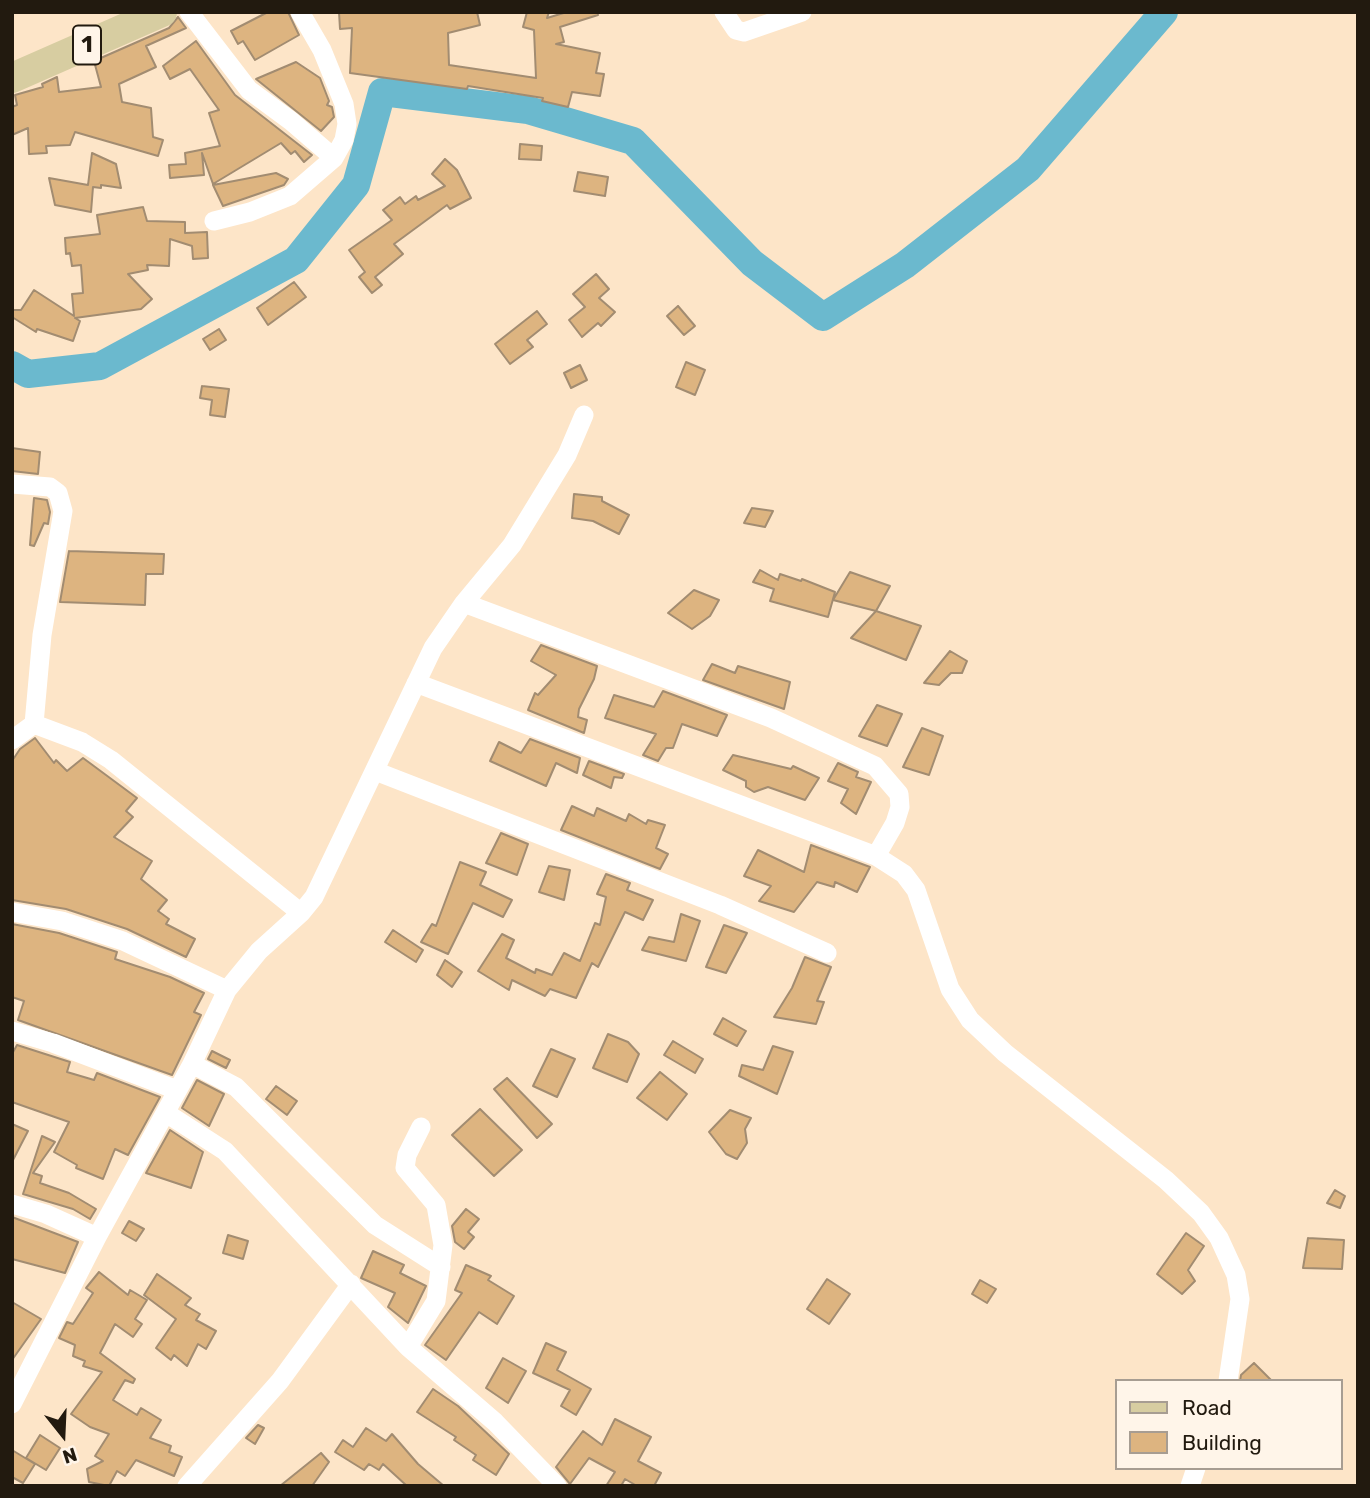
<!DOCTYPE html>
<style>
body{margin:0}
#map{position:relative;width:1370px;height:1498px;overflow:hidden;background:#fde5c8;font-family:Rubik,sans-serif}
canvas{display:block}
.frame{position:absolute;inset:0;border:14px solid #221a0f;pointer-events:none}
.legend{position:absolute;left:1115px;top:1379px;width:228px;height:91px;box-sizing:border-box;background:#fff5e9;border:2px solid #a79d92;margin:0;padding:9px 12px;list-style:none;font-size:21px;color:#221a0f}
.legend li{display:flex;align-items:center;gap:14px;height:35px}
.legend b{width:35px;border:2px solid #a79d92}
.north{position:absolute;left:28px;top:1400px;width:70px;height:70px;-webkit-text-stroke:5px #fff5e9;paint-order:stroke;rotate:162deg;font-size:19px;font-weight:700;line-height:28px;text-align:center;color:#221a0f}
.north::after{content:'';display:block;margin:auto;width:24px;height:32px;background:#221a0f;clip-path:polygon(50% 0,100% 100%,50% 72%,0 100%)}
</style>
<div id="map">
<canvas width="1370" height="1498"></canvas>
<div class="frame"></div>
<ul class="legend">
<li><b style="height:9px;background:#d7cda1"></b>Road</li>
<li><b style="height:19px;background:#ddb480"></b>Building</li>
</ul>
<div class="north">N</div>
</div>
<script>
const c = document.querySelector('canvas').getContext('2d');
c.lineJoin = 'round';
function poly(rows) {
  const path = new Path2D();
  for (const r of rows) {
    path.moveTo(r[0], r[1]);
    for (let i = 2; i < r.length; i += 2) path.lineTo(r[i], r[i + 1]);
  }
  return path;
}
function strokePath(path, color, width, dash) {
  c.strokeStyle = color;
  c.lineWidth = width;
  c.lineCap = dash ? 'butt' : 'round';
  c.setLineDash(dash || []);
  c.stroke(path);
}
function paint(path, color) {
  c.fillStyle = color;
  c.fill(path, 'evenodd');
}
function write(font, color, halo, rows, align = 'center') {
  c.font = font + ' Rubik,sans-serif';
  c.lineWidth = 5;
  c.setLineDash([]);
  c.textBaseline = 'middle';
  c.strokeStyle = halo;
  c.fillStyle = color;
  for (const [text, x, y, turn = 0] of rows) {
    c.save();
    c.translate(x, y);
    c.rotate((+turn || 0) * Math.PI / 180);
    c.textAlign = isNaN(turn) ? turn : align;
    if (halo) c.strokeText(text, 0, 0);
    c.fillText(text, 0, 0);
    c.restore();
  }
}
const river = poly([
 [12,365,28,374,100,366,296,260,356,185,382,92,528,110,633,141,752,263,823,317,905,265,1028,169,1164,12]
]);
const building = poly([
 [268,12,288,12,299,35,255,60,243,41,238,44,231,31,268,12],
 [339,12,477,12,480,25,448,33,449,65,536,78,534,30,523,27,527,12,549,12,547,18,567,12,597,12,598,15,560,27,564,42,556,44,600,53,596,73,604,74,600,96,572,92,568,107,542,101,543,98,468,86,467,89,350,73,352,28,340,29,339,12],
 [178,17,186,28,146,46,156,67,119,84,122,102,151,108,153,137,163,140,158,156,75,132,70,145,46,146,47,153,29,154,28,128,12,135,12,107,17,105,15,95,43,87,42,84,57,77,59,92,101,87,94,61,169,28,178,17],
 [196,41,235,95,312,155,304,162,295,151,291,154,281,143,213,184,202,153,204,175,170,178,169,165,186,164,185,153,220,146,209,113,219,110,190,69,170,79,163,66,196,41],
 [296,62,320,78,329,101,327,105,332,107,334,117,321,131,256,79,296,62],
 [520,144,542,146,541,160,519,159,520,144],
 [92,153,116,164,121,188,101,185,101,188,93,187,91,212,55,205,49,178,88,185,92,153],
 [445,159,457,170,471,198,450,209,447,205,394,244,403,254,375,277,382,285,372,293,359,277,365,272,349,250,392,220,383,210,400,197,405,204,416,196,418,200,445,186,432,174,445,159],
 [578,172,608,177,605,196,574,191,578,172],
 [276,173,288,179,284,185,223,206,213,185,276,173],
 [143,207,147,221,185,222,185,233,207,232,208,258,193,259,192,246,170,239,169,266,147,265,148,270,128,274,152,299,141,309,75,318,80,321,73,341,37,329,36,332,12,317,12,310,21,310,34,290,74,316,72,294,83,293,81,265,72,266,70,253,66,254,65,238,100,234,97,215,143,207],
 [596,274,609,289,599,298,615,312,601,326,598,323,582,337,569,320,585,307,573,294,596,274],
 [294,282,306,297,268,325,257,308,294,282],
 [678,306,695,326,684,335,667,316,678,306],
 [537,311,547,324,527,340,533,347,510,364,495,344,537,311],
 [219,329,226,340,210,350,203,339,219,329],
 [686,362,705,370,695,395,676,387,686,362],
 [580,365,587,380,571,388,564,373,580,365],
 [202,386,229,389,225,417,210,415,212,400,200,398,202,386],
 [12,448,40,452,38,474,12,471,12,448],
 [574,494,602,497,602,501,629,515,619,534,593,521,572,518,574,494],
 [34,498,47,500,50,512,48,524,44,523,34,546,30,545,34,498],
 [752,508,773,511,765,527,744,523,752,508],
 [69,551,164,554,163,574,146,574,145,605,60,602,69,551],
 [760,570,778,580,780,574,801,581,802,579,835,592,828,617,770,601,774,589,753,582,760,570],
 [850,572,890,586,876,611,833,600,850,572],
 [694,590,719,600,710,616,692,629,668,613,694,590],
 [876,611,921,626,906,660,851,638,876,611],
 [541,645,597,666,594,679,579,709,578,717,587,720,584,733,528,710,535,693,538,695,556,675,531,661,541,645],
 [950,651,967,661,962,673,951,673,939,685,924,683,950,651],
 [712,664,735,673,738,666,790,682,784,709,703,680,712,664],
 [663,691,727,715,717,736,682,724,673,748,666,748,658,761,643,755,656,734,605,718,614,695,654,707,663,691],
 [877,705,902,714,887,746,859,736,877,705],
 [922,728,943,736,929,775,903,767,922,728],
 [35,738,54,763,56,760,67,771,83,758,137,798,126,811,133,817,114,837,152,861,141,879,167,900,158,911,169,919,166,924,195,939,186,957,127,929,66,909,12,900,12,761,20,749,35,738],
 [530,739,580,758,577,773,556,763,546,786,490,761,499,742,521,753,530,739],
 [733,755,791,769,793,766,819,778,805,800,768,787,754,792,746,787,746,781,723,770,733,755],
 [589,761,624,774,622,778,614,777,611,788,583,775,589,761],
 [838,763,858,772,856,777,871,782,856,814,841,803,848,789,828,781,838,763],
 [572,806,594,816,597,808,626,821,629,814,646,824,648,820,665,825,656,848,668,854,660,869,561,830,572,806],
 [501,833,528,844,517,875,486,863,501,833],
 [811,845,870,867,857,892,835,882,834,887,817,882,794,912,759,901,771,886,744,876,758,850,804,872,811,845],
 [460,862,486,872,480,885,512,900,503,917,473,903,448,954,421,942,432,924,436,926,460,862],
 [549,866,570,870,564,900,539,892,549,866],
 [606,874,630,883,627,890,653,900,643,920,625,912,598,967,592,963,576,998,550,989,545,996,512,980,509,990,478,971,502,934,514,940,506,958,535,973,536,969,552,975,564,953,580,961,595,923,600,925,606,897,597,894,606,874],
 [681,914,700,921,686,961,642,950,649,937,674,942,681,914],
 [12,924,59,933,117,952,115,959,170,977,204,993,194,1012,201,1015,172,1075,18,1020,24,1001,12,997,12,924],
 [724,925,747,933,726,973,706,967,724,925],
 [393,930,423,950,416,962,385,942,393,930],
 [805,957,831,967,817,1001,824,1002,816,1024,774,1017,792,988,805,957],
 [445,960,462,972,452,987,437,975,445,960],
 [723,1018,746,1031,737,1046,714,1034,723,1018],
 [608,1034,628,1042,639,1054,627,1082,593,1068,608,1034],
 [673,1041,703,1059,695,1073,664,1055,673,1041],
 [17,1045,70,1062,67,1072,94,1080,97,1073,160,1097,128,1155,115,1149,103,1179,76,1168,77,1165,54,1152,69,1122,12,1102,12,1054,17,1045],
 [773,1046,793,1052,777,1094,739,1076,742,1065,763,1070,773,1046],
 [551,1049,575,1059,557,1097,533,1086,551,1049],
 [212,1051,230,1060,226,1068,208,1059,212,1051],
 [660,1072,687,1094,667,1120,637,1098,660,1072],
 [507,1078,552,1124,537,1138,494,1089,507,1078],
 [197,1080,224,1094,209,1126,182,1108,197,1080],
 [276,1086,297,1101,287,1115,266,1099,276,1086],
 [480,1109,522,1150,494,1176,452,1135,480,1109],
 [730,1110,751,1118,745,1129,747,1143,737,1159,726,1154,709,1132,730,1110],
 [12,1124,28,1131,12,1162,12,1124],
 [170,1130,203,1152,191,1188,146,1173,170,1130],
 [42,1136,55,1142,33,1173,42,1176,40,1183,69,1193,96,1209,90,1219,73,1209,23,1194,42,1136],
 [1335,1190,1345,1196,1340,1208,1327,1203,1335,1190],
 [466,1209,479,1219,468,1232,474,1237,464,1249,455,1242,452,1226,466,1209],
 [12,1217,78,1242,65,1273,12,1259,12,1217],
 [129,1221,144,1229,136,1241,122,1233,129,1221],
 [1186,1233,1204,1246,1188,1270,1195,1281,1182,1294,1157,1274,1186,1233],
 [228,1235,248,1241,243,1259,223,1253,228,1235],
 [1308,1238,1344,1240,1342,1269,1303,1268,1308,1238],
 [373,1251,404,1265,400,1273,426,1286,408,1323,388,1307,395,1293,361,1278,373,1251],
 [466,1265,491,1276,488,1280,514,1296,497,1324,479,1312,446,1360,425,1345,462,1293,455,1290,466,1265],
 [99,1272,128,1295,130,1290,147,1300,135,1319,142,1324,133,1337,115,1324,100,1353,135,1379,133,1383,125,1380,113,1400,137,1415,141,1408,161,1420,150,1438,171,1446,169,1452,182,1457,174,1476,136,1460,125,1476,117,1471,109,1486,89,1482,87,1469,103,1461,95,1456,109,1434,90,1427,71,1414,102,1372,83,1366,85,1361,73,1356,75,1345,59,1338,67,1322,73,1324,93,1293,86,1288,99,1272],
 [157,1274,191,1298,185,1305,200,1314,196,1320,216,1331,206,1349,198,1344,187,1366,174,1355,171,1360,156,1348,176,1319,144,1295,157,1274],
 [827,1279,850,1294,829,1324,807,1309,827,1279],
 [980,1280,996,1289,987,1303,972,1294,980,1280],
 [12,1302,41,1319,12,1360,12,1302],
 [546,1343,566,1352,557,1370,591,1389,576,1415,561,1406,570,1390,533,1373,546,1343],
 [503,1358,526,1371,508,1403,486,1388,503,1358],
 [1254,1363,1272,1381,1240,1381,1241,1375,1254,1363],
 [433,1389,458,1406,509,1454,496,1475,473,1460,476,1455,454,1440,456,1437,417,1412,433,1389],
 [615,1419,651,1437,638,1461,661,1473,654,1486,637,1486,625,1479,621,1486,606,1486,615,1472,589,1458,570,1484,556,1467,583,1431,602,1445,615,1419],
 [258,1425,264,1428,255,1444,246,1438,258,1425],
 [366,1428,386,1441,392,1434,418,1464,444,1486,407,1486,383,1464,379,1470,369,1464,364,1470,335,1452,343,1440,353,1447,366,1428],
 [40,1435,60,1448,46,1470,26,1458,40,1435],
 [12,1450,35,1464,23,1483,12,1477,12,1450],
 [321,1453,329,1462,312,1486,280,1486,321,1453]
]);
const street = poly([
 [189,12,249,90,291,121,334,158],
 [724,12,736,30,744,32,802,12],
 [214,221,250,212,290,196,334,158,344,140,347,124,344,104,322,50,300,12],
 [12,484,50,487,58,493,63,511,42,635,34,724,12,740],
 [464,603,771,718,875,766,899,794,900,807,895,823,876,856],
 [416,683,876,856,904,874,916,890,950,989,970,1020,1005,1053,1166,1180,1201,1213,1219,1238,1236,1275,1240,1299,1228,1381],
 [34,724,82,742,111,760,301,913],
 [375,771,720,905,827,953],
 [12,912,62,921,123,941,227,990],
 [12,1031,53,1043,177,1090],
 [192,1064,236,1087,375,1225,441,1267],
 [166,1113,225,1151,408,1347,495,1422,557,1486],
 [12,1204,46,1214,97,1237],
 [408,1347,436,1301,443,1245,436,1205,405,1168,407,1155,421,1127],
 [12,1404,97,1237,192,1064,227,990,259,951,301,913,314,897,433,648,464,603,512,545,567,455,584,415],
 [187,1486,280,1381,351,1284],
 [1190,1486,1196,1468]
]);
const primary = poly([
 [12,78,162,12]
]);
const shields = [
 [87,45,28]
];
const shieldNames = [
 ["1",87,45]
];
strokePath(river, '#6bb9ce', 28);
paint(building, '#ddb480');
strokePath(building, '#a28c71', 2);
strokePath(street, '#fff', 19);
strokePath(primary, '#d7cda1', 30);
for (const [x, y, w] of shields) {
  const box = new Path2D();
  box.roundRect(x - w / 2, y - 19.5, w, 39, 5);
  c.fillStyle = '#fff5e9';
  c.fill(box);
  strokePath(box, '#221a0f', 2);
}
write('bold 23px', '#221a0f', null, shieldNames);
</script>
